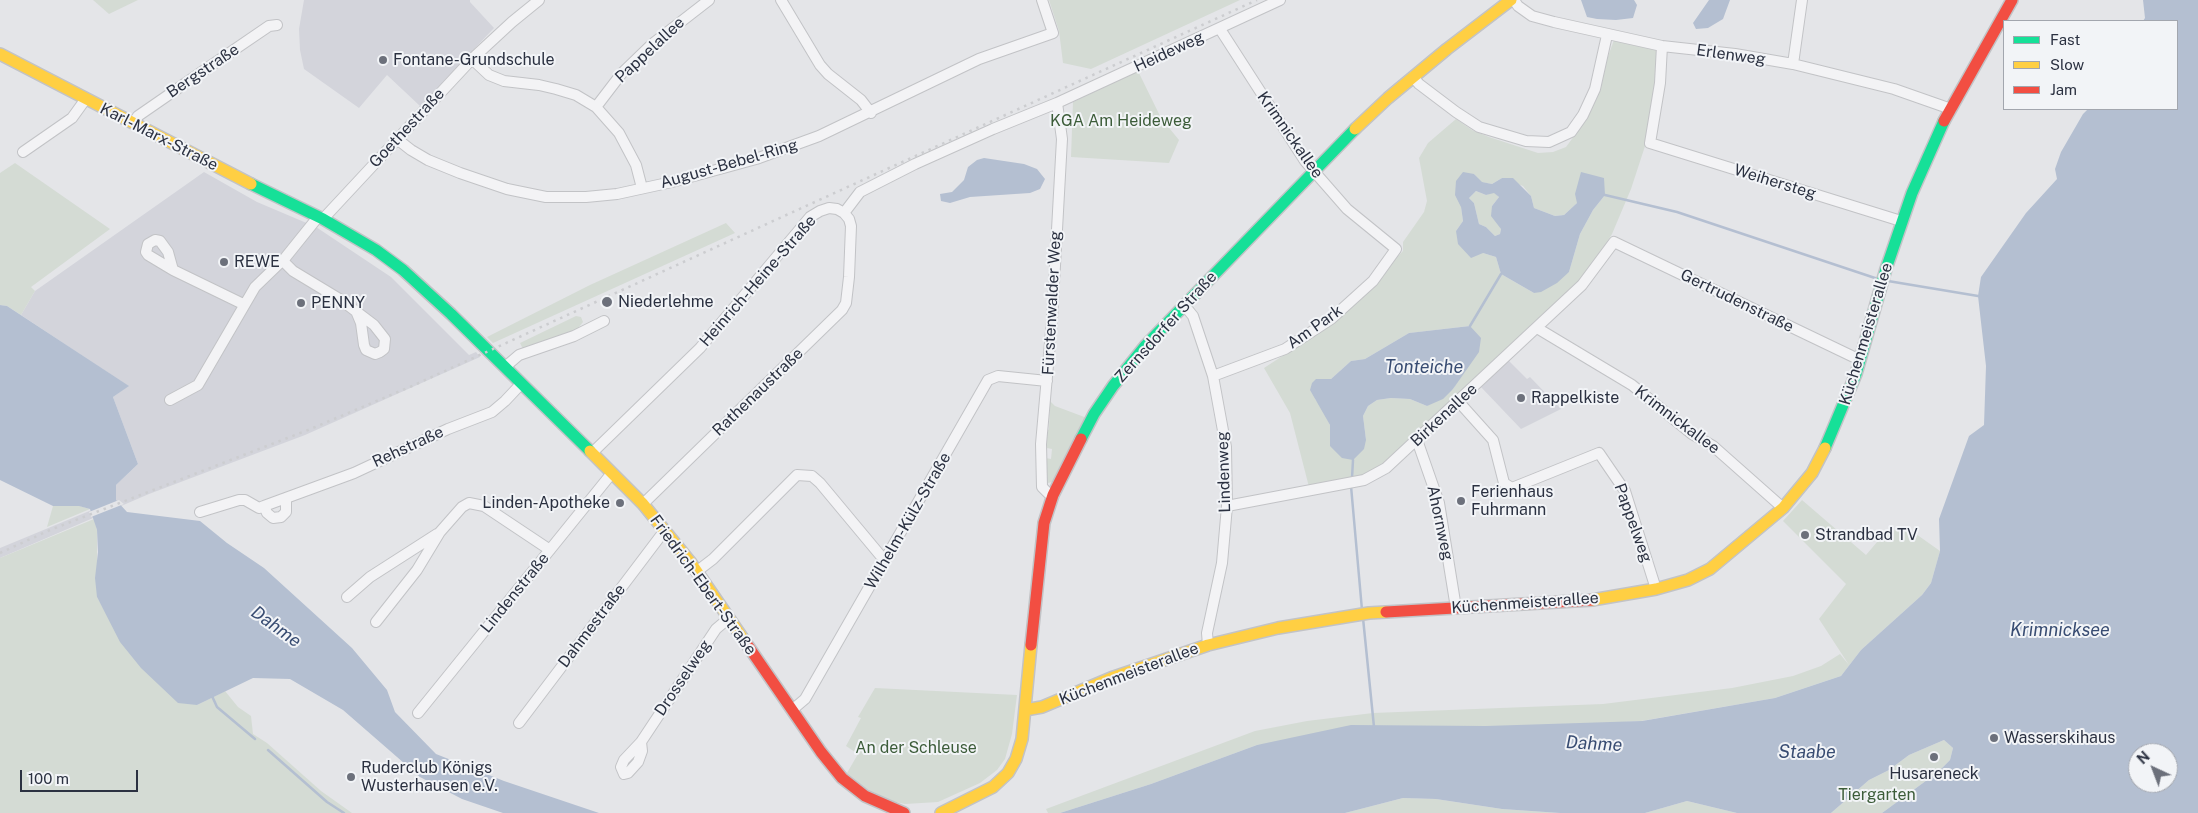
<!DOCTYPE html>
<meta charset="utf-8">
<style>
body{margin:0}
#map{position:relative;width:2198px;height:813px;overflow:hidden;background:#e4e5e8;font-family:"Public Sans",sans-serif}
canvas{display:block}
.legend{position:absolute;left:2003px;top:20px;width:175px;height:90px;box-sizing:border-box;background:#f2f4f7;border:1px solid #a2a6ae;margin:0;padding:6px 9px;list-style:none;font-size:15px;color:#2b3141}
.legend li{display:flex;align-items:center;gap:10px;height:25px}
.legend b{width:25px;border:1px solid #a2a6ae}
.north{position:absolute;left:2128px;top:743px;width:50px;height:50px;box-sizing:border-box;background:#f2f4f7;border:1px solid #a2a6ae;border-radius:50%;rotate:317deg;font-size:14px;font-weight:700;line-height:20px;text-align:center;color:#2b3141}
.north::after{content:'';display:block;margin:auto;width:18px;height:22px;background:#6c707b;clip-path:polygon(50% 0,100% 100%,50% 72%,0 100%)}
.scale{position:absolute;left:20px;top:770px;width:118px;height:22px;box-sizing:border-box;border:2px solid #2b3141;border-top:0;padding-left:6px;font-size:15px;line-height:18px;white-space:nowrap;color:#2b3141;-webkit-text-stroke:4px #f2f4f7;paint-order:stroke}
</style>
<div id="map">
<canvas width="2198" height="813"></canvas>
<ul class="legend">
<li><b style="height:6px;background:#16e098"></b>Fast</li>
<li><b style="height:6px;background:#ffcf43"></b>Slow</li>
<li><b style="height:6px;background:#f24e42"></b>Jam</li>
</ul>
<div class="north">N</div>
<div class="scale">100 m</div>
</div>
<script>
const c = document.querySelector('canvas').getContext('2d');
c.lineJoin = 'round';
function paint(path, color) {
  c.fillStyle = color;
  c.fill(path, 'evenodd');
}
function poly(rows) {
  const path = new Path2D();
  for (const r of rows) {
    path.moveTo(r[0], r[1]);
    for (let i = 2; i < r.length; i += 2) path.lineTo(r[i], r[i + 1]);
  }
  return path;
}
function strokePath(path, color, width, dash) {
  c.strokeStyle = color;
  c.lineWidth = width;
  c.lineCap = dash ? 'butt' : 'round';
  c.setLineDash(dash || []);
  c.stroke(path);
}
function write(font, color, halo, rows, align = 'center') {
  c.font = font + ' "Public Sans",sans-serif';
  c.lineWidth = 4;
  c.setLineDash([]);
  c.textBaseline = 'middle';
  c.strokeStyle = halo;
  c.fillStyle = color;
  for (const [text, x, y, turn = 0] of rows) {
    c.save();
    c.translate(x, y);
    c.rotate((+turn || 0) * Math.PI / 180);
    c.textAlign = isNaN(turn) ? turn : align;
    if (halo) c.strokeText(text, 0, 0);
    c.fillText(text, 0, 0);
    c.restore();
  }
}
const built = poly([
 [304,0,470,0,470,2,494,28,420,106,387,75,359,108,304,69,300,50,299,29],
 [204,172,257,202,316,227,391,277,469,355,476,352,480,357,305,435,149,494,0,558,0,548,116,500,116,485,138,464,113,397,128,386,21,315,35,291],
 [1508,360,1527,379,1530,377,1561,409,1521,429,1480,386]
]);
const green = poly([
 [93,0,138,0,109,14],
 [1049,0,1240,0,1091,69,1063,63,1059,31],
 [1614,40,1661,51,1647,140,1631,189,1612,234,1586,276,1385,464,1369,474,1309,487,1290,413,1264,368,1330,325,1403,251,1403,242,1424,212,1427,201,1419,158,1428,143,1456,119,1472,130,1489,137,1538,153,1553,152,1566,147,1580,128,1589,108],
 [1474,174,1481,182,1492,184,1502,178,1523,186,1531,196,1534,208,1555,216,1564,215,1577,203,1605,195,1593,210,1580,234,1569,272,1534,293,1501,274,1496,257,1483,253,1456,231,1463,221,1461,207],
 [1470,326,1461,375,1453,389,1427,406,1410,399,1391,398,1377,400,1368,406,1363,416,1366,440,1330,446,1330,425,1323,409,1315,399,1331,379,1351,361,1365,359,1409,333],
 [1138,71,1161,118,1179,140,1169,163,1071,157,1073,102],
 [15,163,110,229,31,287,35,291,21,315,7,306,0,305,0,173],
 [1476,191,1486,195,1494,192,1499,197,1492,206,1501,229,1500,234,1495,236,1486,227,1479,224,1474,203,1469,198],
 [726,223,735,233,493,343,487,337,590,285],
 [576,316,581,317,583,322,574,333,523,349,520,343],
 [1050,401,1055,406,1087,418,1052,482,1048,483,1046,481,1046,458,1051,459,1052,449,1047,448,1045,441,1046,432,1049,429],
 [1802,500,1866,555,1883,535,1897,529,1916,534,1940,551,1931,583,1922,595,1861,650,1841,676,1775,698,1641,721,1257,745,1151,784,1060,813,1048,813,1046,809,1255,731,1307,721,1373,713,1603,704,1732,688,1793,676,1821,666,1840,654,1849,665,1819,619,1846,584,1783,521],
 [53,506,80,506,90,509,47,527],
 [94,519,97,530,97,597,106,613,197,705,225,691,238,707,251,716,253,734,267,743,321,791,352,813,0,813,0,558],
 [875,688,1017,695,1012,734,1005,759,997,770,980,783,938,802,905,804,891,801,867,789,847,773,858,754,846,746,861,718,858,717],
 [1944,740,1953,748,1950,760,1938,772,1882,813,1831,813,1869,780,1889,770,1909,755],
 [1403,798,1436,799,1502,809,1560,813,1345,813],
 [1687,801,1737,813,1645,813]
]);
const water = poly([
 [1581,0,1634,0,1637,5,1633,18,1616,20,1597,19,1587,17],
 [1709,0,1730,0,1723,19,1708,28,1696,29,1693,23],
 [2143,0,2198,0,2198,813,1882,813,1938,772,1950,760,1953,748,1944,740,1909,755,1889,770,1869,780,1831,813,1737,813,1687,801,1645,813,1560,813,1502,809,1436,799,1403,798,1345,813,1060,813,1151,784,1257,745,1351,725,1486,726,1642,721,1775,698,1841,676,1861,650,1922,595,1931,583,1940,551,1939,519,1969,436,1984,425,1986,366,1978,296,1981,277,2026,213,2057,179,2055,169,2061,152,2083,114,2088,109,2177,109,2177,21,2143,21,2145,18],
 [2138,753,2168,753,2168,783,2138,783],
 [984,158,1024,164,1037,169,1045,179,1040,189,1030,193,970,197,950,203,941,201,940,194,952,192,964,180,968,167,977,160],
 [1463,172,1474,174,1482,182,1492,184,1502,178,1513,178,1531,196,1534,208,1555,216,1564,215,1577,203,1575,194,1581,172,1604,178,1605,195,1593,210,1580,234,1569,272,1557,283,1541,292,1534,293,1501,274,1496,257,1483,253,1471,258,1458,244,1456,231,1463,221,1461,207,1455,195,1456,181],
 [1476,191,1486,195,1494,193,1499,197,1492,206,1491,216,1501,229,1500,234,1495,236,1486,227,1479,224,1474,203,1469,198],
 [0,305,7,306,129,386,113,397,138,464,116,485,116,500,127,512,200,521,227,543,264,568,352,648,387,690,395,712,436,754,504,781,599,813,503,813,462,799,420,777,343,710,290,679,253,678,197,705,178,703,141,668,120,642,97,597,95,578,98,552,97,530,90,509,79,506,53,506,0,480],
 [1470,326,1481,338,1479,352,1453,389,1443,399,1427,406,1410,399,1391,398,1377,400,1368,406,1363,416,1366,440,1364,449,1353,460,1342,458,1330,446,1330,425,1310,390,1312,383,1316,379,1331,379,1351,361,1365,359,1409,333]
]);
const pier = poly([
 [119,500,124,504,91,517,89,512]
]);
const stream = poly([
 [1605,195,1677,212,1878,279],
 [1888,281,1978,296],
 [1470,326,1501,274],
 [1352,478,1353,460],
 [1351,486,1362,610],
 [1363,618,1374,727],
 [212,696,217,707,255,739],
 [268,750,327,802,344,813]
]);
const street = poly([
 [781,0,820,65,828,74,861,100,871,113],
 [1514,0,1518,6,1532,16,1554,22,1662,46,1735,54,1793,64,1894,89,1951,109],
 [1662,46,1660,83,1650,143,1901,221],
 [472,59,489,75,504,81,539,85,556,89,576,95,596,107,619,133,636,165,642,188],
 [1793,64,1802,0],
 [1413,77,1419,84,1456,112,1479,127,1526,141,1549,142,1571,132,1583,115,1595,89,1607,35],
 [596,107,622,73,651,45,709,0],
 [133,123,138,116,206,69,269,26,277,25],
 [397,139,411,150,428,160,460,173,507,189,546,197,586,197,617,194,672,182,756,159,819,136,979,59,1053,33,1042,0],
 [23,152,72,118,85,100],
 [844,213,860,192,915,164,993,129,1057,103,1280,0],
 [323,219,472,59,512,22,539,0],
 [282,260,293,271,341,300,374,325,385,339,384,349,380,352,375,354,366,350,364,345,361,323,356,311],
 [173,270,148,255,146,252,148,244,155,240,160,241,168,252,173,270,243,304],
 [1184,305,1193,316,1213,376,1226,447,1227,506,1222,563,1207,633,1208,645],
 [1537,328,1632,385,1692,434,1713,446,1783,508],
 [505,367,519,355,574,336,604,321],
 [1213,376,1285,349,1331,319,1373,281,1396,249,1347,209,1305,161,1220,29],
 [170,400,198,385,255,287,285,258,318,217],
 [1458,401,1493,440,1504,483,1512,488,1599,453,1625,491,1656,589],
 [1417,440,1439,503,1456,608],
 [592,453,700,348,810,217,820,211,829,208,837,209,844,213,849,219,851,226,849,277,846,303,842,310,643,504],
 [1053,495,1048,493,1042,487,1041,444,1052,320,1062,139,1057,103],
 [264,506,267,513,273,518,281,517,286,512,286,498],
 [1227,506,1364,480,1386,468,1582,285,1614,242,1860,360],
 [200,512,239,500,245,500,259,508,264,506,354,473,448,429,492,412,505,401,521,384],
 [696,572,713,559,797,475,812,476,820,483,880,555,886,559],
 [347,597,370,577,437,534],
 [376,622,417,570,440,532,462,507,469,503,484,506,550,550],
 [792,710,805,699,988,380,998,376,1047,381],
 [418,713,612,473],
 [519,723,665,530],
 [641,742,642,751,638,762,628,773,624,774,621,767,624,760,641,742,716,629,729,618]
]);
const fast = poly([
 [251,184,323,219,376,250,403,270,451,314,590,451],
 [1081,439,1094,414,1113,386,1146,345,1355,129],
 [1825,448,1856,374,1886,269,1912,193,1944,121]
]);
const slow = poly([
 [0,54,251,184],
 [1355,129,1388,98,1447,49,1511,0],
 [590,451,643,504,691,563,746,643],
 [1592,600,1656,589,1688,580,1710,569,1783,508,1812,473,1825,448],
 [1025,710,1042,707,1111,678,1208,645,1278,628,1369,613,1386,612],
 [941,813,993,787,1008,773,1016,759,1022,739,1031,645]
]);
const jam = poly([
 [1944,121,2012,0],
 [1386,612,1592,600],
 [746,643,821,752,842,778,865,796,904,813],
 [1031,645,1044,523,1053,495,1081,439]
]);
const rail = poly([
 [0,553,50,530,308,430,412,386,1257,0]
]);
const markers = [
 [383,60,5,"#6c707b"],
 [224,262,5,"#6c707b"],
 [607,302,6,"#6c707b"],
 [301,303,5,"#6c707b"],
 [1521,398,5,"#6c707b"],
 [1461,501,5,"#6c707b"],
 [620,503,5,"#6c707b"],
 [1805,535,5,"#6c707b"],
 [1994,738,5,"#6c707b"],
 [1934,757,5,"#6c707b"],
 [351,777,5,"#6c707b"]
];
const streetNames = [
 ["Pappelallee",650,50,-43],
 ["Heideweg",1169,52,-25],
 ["Erlenweg",1731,55,8],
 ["Bergstraße",203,71,-34],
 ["Goethestraße",407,128,-47],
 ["Krimnickallee",1290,135,55],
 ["Karl-Marx-Straße",159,137,27],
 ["August-Bebel-Ring",729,164,-16],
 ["Weihersteg",1775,182,17],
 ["Heinrich-Heine-Straße",758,281,-49],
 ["Gertrudenstraße",1737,301,26],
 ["Fürstenwalder Weg",1052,303,-87],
 ["Zernsdorfer Straße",1166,327,-48],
 ["Am Park",1315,327,-35],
 ["Küchenmeisterallee",1866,334,-73],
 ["Rathenaustraße",758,392,-44],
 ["Birkenallee",1444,415,-43],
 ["Krimnickallee",1677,420,37],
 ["Rehstraße",408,447,-25],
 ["Lindenweg",1224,472,-92],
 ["Wilhelm-Külz-Straße",908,521,-60],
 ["Ahornweg",1440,523,78],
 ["Pappelweg",1633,523,70],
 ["Friedrich-Ebert-Straße",703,585,54],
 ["Lindenstraße",515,593,-51],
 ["Küchenmeisterallee",1525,603,-4],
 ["Dahmestraße",592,626,-53],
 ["Küchenmeisterallee",1129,674,-21],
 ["Drosselweg",683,678,-56]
];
const poiNames = [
 ["Fontane-Grundschule",393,60],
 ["REWE",234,262],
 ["Niederlehme",618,302],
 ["PENNY",311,303],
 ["Rappelkiste",1531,398],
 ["Ferienhaus",1471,492],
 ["Fuhrmann",1471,510],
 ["Linden-Apotheke",610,503,"right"],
 ["Strandbad TV",1815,535],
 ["Wasserskihaus",2004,738],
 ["Ruderclub Königs",361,768],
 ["Wusterhausen e.V.",361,786],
 ["Husareneck",1934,774,"center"]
];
const parkNames = [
 ["KGA Am Heideweg",1121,121],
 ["An der Schleuse",916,748],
 ["Tiergarten",1877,795]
];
const waterNames = [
 ["Tonteiche",1424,367],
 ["Dahme",276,627,36],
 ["Krimnicksee",2060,630],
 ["Dahme",1594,744,3],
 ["Staabe",1807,752]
];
paint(built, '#d3d4db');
paint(green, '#d4dbd4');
paint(water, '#b4bfd1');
paint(pier, '#e4e5e8');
strokePath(stream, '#b4bfd1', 2.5);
strokePath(street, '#c2c3c6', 12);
strokePath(fast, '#c2c3c6', 14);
strokePath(slow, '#c2c3c6', 14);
strokePath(jam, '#c2c3c6', 14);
strokePath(street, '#f3f3f5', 10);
strokePath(fast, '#16e098', 11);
strokePath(slow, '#ffcf43', 11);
strokePath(jam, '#f24e42', 11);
strokePath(rail, '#cccdd0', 2.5, [2.5, 5]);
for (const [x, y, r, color] of markers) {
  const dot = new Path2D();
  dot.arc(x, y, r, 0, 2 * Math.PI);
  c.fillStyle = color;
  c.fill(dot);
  strokePath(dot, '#f2f4f7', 2);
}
write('16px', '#2b3141', '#f2f4f7', streetNames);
write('16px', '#2b3141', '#f2f4f7', poiNames, 'left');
write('16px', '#3c5c39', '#f2f4f7', parkNames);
write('italic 18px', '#384c72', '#f2f4f7', waterNames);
</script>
